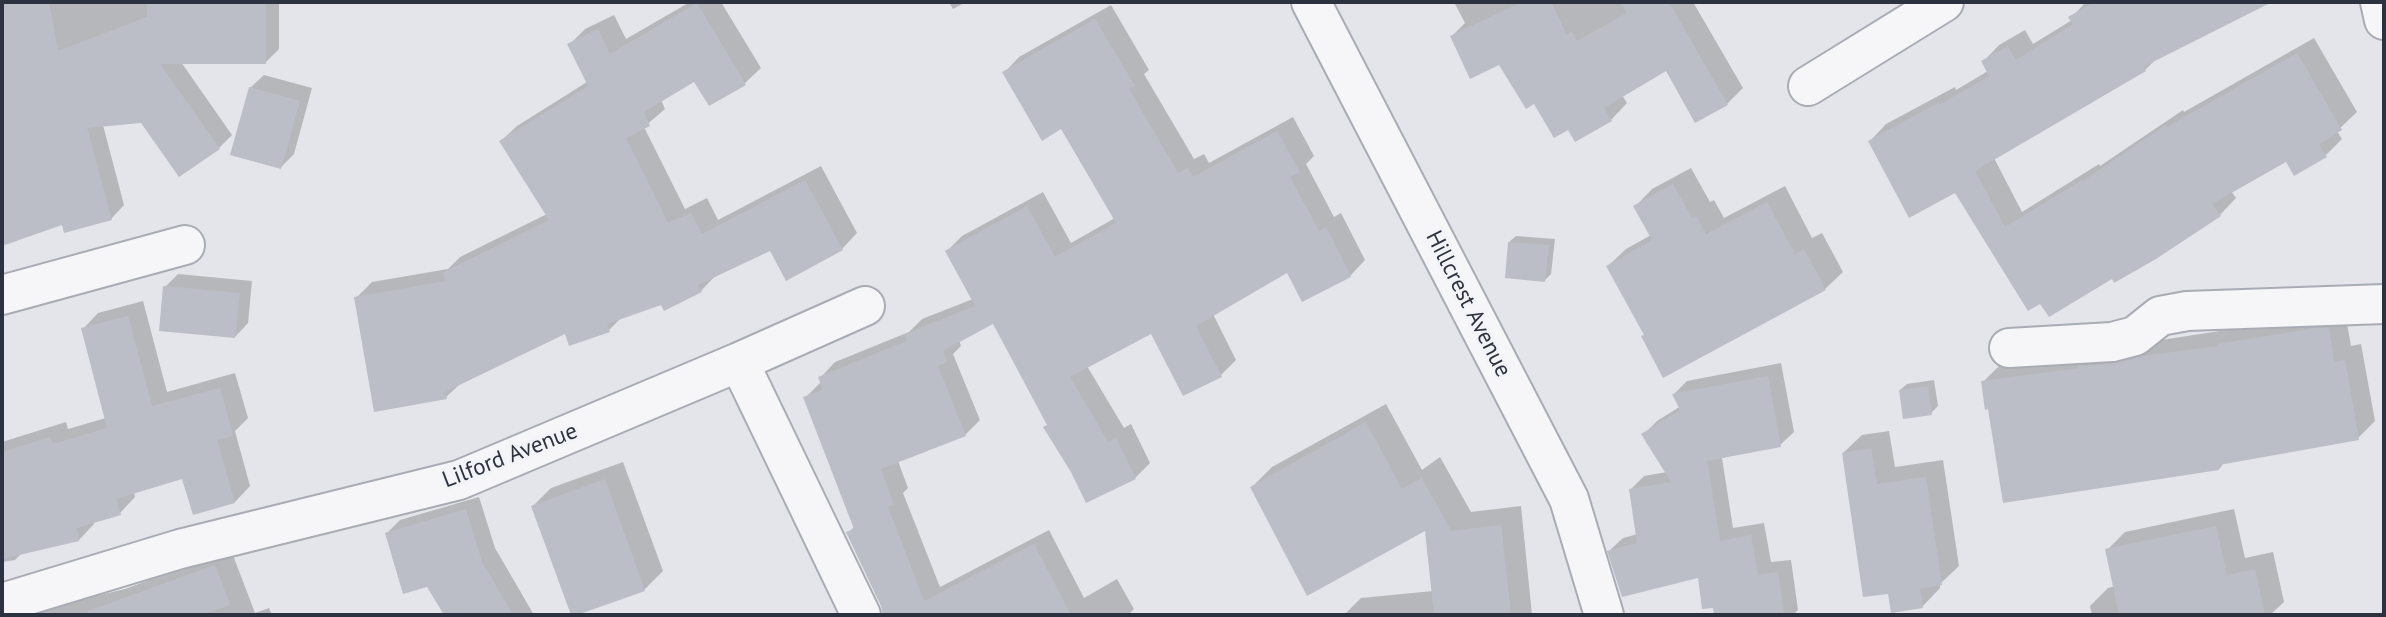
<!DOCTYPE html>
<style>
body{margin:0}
#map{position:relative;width:2386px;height:617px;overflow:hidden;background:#e3e5ea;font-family:"PT Sans",sans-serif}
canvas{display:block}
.frame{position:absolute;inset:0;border:4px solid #2d3241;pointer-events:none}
</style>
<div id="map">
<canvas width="2386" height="617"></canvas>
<div class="frame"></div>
</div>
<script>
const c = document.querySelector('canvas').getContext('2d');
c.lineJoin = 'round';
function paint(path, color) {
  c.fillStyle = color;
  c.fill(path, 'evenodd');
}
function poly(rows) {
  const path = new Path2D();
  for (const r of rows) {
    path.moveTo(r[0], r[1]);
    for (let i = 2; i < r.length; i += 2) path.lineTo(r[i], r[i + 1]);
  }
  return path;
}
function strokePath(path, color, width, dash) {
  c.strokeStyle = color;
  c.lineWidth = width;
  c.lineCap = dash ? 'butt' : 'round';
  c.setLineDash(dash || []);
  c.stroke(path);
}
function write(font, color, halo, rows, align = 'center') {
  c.font = font + ' "PT Sans",sans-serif';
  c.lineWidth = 6;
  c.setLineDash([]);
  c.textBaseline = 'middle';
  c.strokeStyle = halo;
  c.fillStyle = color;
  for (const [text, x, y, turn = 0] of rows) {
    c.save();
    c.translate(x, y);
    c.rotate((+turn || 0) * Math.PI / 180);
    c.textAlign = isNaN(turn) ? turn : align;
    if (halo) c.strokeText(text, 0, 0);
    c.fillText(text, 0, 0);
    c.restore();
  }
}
const shadow = poly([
 [2,2,279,2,279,49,266,62,181,62,232,135,219,148,142,121,103,125,124,205,111,219,63,222,2,244,2,66,9,62,2,20],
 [690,2,721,2,761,68,745,83,695,79,661,100,665,109,644,127,685,209,707,198,718,220,821,166,857,233,842,249,771,249,717,274,701,291,623,316,609,330,566,332,460,384,446,397,356,298,372,282,448,269,460,257,547,214,501,141,517,126,587,82,569,45,585,29,614,15,626,39],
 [949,2,966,2,953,9],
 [1454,2,1693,2,1743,88,1727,104,1666,69,1622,95,1627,103,1611,120,1534,102,1500,62,1452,36,1465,23],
 [2086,2,2262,2,2156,59,2145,70,1994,158,2022,212,2099,164,2100,166,2183,110,2184,112,2314,38,2357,112,2337,131,2342,139,2325,156,2287,160,2231,191,2236,198,2220,215,2050,315,1956,191,1870,141,1886,124,1955,87,1956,90,1988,71,1983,62,1999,45,2025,30,2033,44,2072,20,2071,18],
 [1111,5,1149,70,1144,74,1194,159,1204,154,1209,163,1293,117,1314,156,1306,164,1334,217,1341,213,1365,260,1350,276,1287,270,1213,314,1236,360,1221,375,1152,331,1087,366,1124,428,1131,424,1150,463,1135,478,1049,424,993,321,959,340,961,346,953,354,980,420,965,435,898,461,908,488,903,493,940,587,1049,530,1084,598,1117,579,1134,609,1128,615,884,615,882,605,848,533,855,526,805,398,822,381,820,378,835,362,909,332,922,319,973,299,947,251,962,236,1043,192,1071,243,1115,218,1062,127,1004,73,1019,57],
 [264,75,312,88,294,154,281,167,250,88],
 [1691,168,1710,202,1714,200,1724,218,1785,186,1812,238,1822,233,1843,272,1825,289,1646,334,1608,266,1626,249,1651,235,1635,207,1652,189],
 [1516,236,1555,239,1551,274,1545,280,1509,242],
 [178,274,252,281,248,323,235,337,165,287],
 [143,301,167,392,235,373,248,418,235,431,250,486,235,502,184,477,134,492,135,497,120,513,94,521,94,524,79,540,23,552,15,560,2,562,2,442,66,422,68,429,106,418,83,329,98,313],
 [2345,312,2351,346,2361,344,2375,421,2358,438,2225,462,2219,469,1990,407,1983,382,2000,365,2132,348,2161,340],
 [1781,363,1794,432,1780,445,1722,458,1733,528,1764,523,1771,562,1791,560,1798,610,1793,615,1715,615,1714,606,1699,576,1609,551,1623,538,1638,534,1631,489,1644,476,1667,472,1644,434,1657,421,1681,406,1674,394,1687,381],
 [1934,380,1938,406,1931,413,1900,390,1907,384],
 [1386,404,1422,470,1440,457,1471,512,1521,506,1532,615,1344,615,1361,598,1433,591,1427,528,1252,487,1272,467],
 [1889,431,1895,467,1943,460,1959,566,1940,584,1940,588,1922,607,1890,592,1843,453,1862,435],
 [623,462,663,571,645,589,573,615,533,506,551,488],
 [479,497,495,548,534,615,446,615,427,585,387,533,400,520],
 [2234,509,2245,558,2273,552,2284,602,2270,615,2092,615,2090,606,2108,588,2115,586,2107,550,2125,532],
 [231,550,255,613,269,608,272,615,2,615,24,613,125,589]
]);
const building = poly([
 [2,2,49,2,58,51,147,17,147,2,266,2,266,64,160,64,220,149,179,177,141,123,87,128,112,220,64,233,62,225,2,246],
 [1522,2,1551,2,1567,35,1572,32,1577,41,1627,13,1621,2,1669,2,1728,105,1695,123,1666,71,1604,108,1612,121,1575,142,1568,130,1554,138,1534,104,1526,109,1499,65,1470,79,1450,36],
 [2094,2,2272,2,2143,67,2146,71,1975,171,2005,227,2082,180,2083,181,2166,125,2167,127,2297,53,2342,130,2319,144,2327,157,2294,176,2286,162,2212,204,2221,216,2156,259,2114,283,2112,279,2049,317,2040,304,2028,311,1955,193,1909,218,1868,141,1938,103,1939,105,1989,76,1981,61,2008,46,2016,60,2073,24,2068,17],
 [697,3,746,85,709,106,694,82,644,112,650,126,626,138,668,223,691,213,702,234,805,180,843,250,786,281,770,251,698,285,702,292,664,311,661,305,607,324,610,332,569,346,565,334,445,392,447,399,374,412,354,297,446,281,442,273,549,220,499,141,588,86,567,44,598,29,610,54],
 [1095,19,1135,86,1129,89,1178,173,1188,168,1193,177,1277,131,1300,172,1290,177,1319,231,1326,227,1351,277,1302,302,1287,273,1196,326,1222,377,1183,396,1151,334,1070,377,1108,442,1116,438,1136,479,1086,503,1071,472,1043,427,1047,425,993,324,943,351,947,362,938,366,966,436,881,469,894,505,888,507,924,601,1034,544,1071,615,883,615,881,606,846,532,854,529,803,397,823,390,818,377,907,341,905,334,975,306,945,251,1027,206,1055,257,1116,223,1061,129,1042,141,1002,72],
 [249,87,300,101,281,169,230,155],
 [1673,184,1692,218,1696,216,1706,234,1767,202,1795,254,1804,249,1826,290,1663,378,1641,336,1644,335,1606,266,1652,240,1633,206],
 [1508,242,1549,245,1545,282,1505,278],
 [163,286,240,293,235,338,159,331],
 [128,316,152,406,220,388,233,436,217,440,235,503,193,515,182,479,116,499,121,515,77,528,79,541,2,559,2,452,50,437,53,444,107,428,81,328],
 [2316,328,2329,328,2334,362,2345,360,2359,440,2219,465,2219,470,2003,503,1988,409,1985,410,1981,381,2080,368,2078,366,2114,364,2143,356,2218,346,2218,344],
 [1768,376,1781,447,1707,461,1720,541,1751,535,1758,575,1778,572,1784,615,1714,615,1713,608,1702,609,1698,578,1622,597,1607,551,1637,543,1629,489,1671,482,1641,434,1680,410,1672,394],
 [1928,386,1932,415,1903,419,1899,390],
 [1366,422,1402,489,1420,479,1420,475,1451,531,1501,525,1511,615,1434,615,1425,531,1307,596,1250,487],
 [1871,448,1877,484,1926,477,1942,585,1920,589,1923,608,1891,613,1888,594,1863,597,1842,453],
 [605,479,645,591,577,615,571,615,531,506],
 [466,509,482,562,513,615,444,615,427,587,403,594,385,533],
 [2216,526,2227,575,2255,569,2265,615,2119,615,2105,549],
 [215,565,230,605,202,615,88,615,88,611]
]);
const minor = poly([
 [1311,2,1569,499,1604,615],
 [2380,2,2384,20],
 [1808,86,1944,2],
 [2,295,185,245],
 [2009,348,2112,342,2135,336,2160,316,2187,311,2384,304],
 [739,362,865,306],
 [2,603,180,549,459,480,739,362,861,615]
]);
const streetNames = [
 ["Hillcrest Avenue",1468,304,63],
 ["Lilford Avenue",510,456,-21]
];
paint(shadow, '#0003');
paint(building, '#bbbec6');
strokePath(minor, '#a9acb4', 42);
strokePath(minor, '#f6f6f9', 38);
write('23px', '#2d3241', '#f3f4f7', streetNames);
</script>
